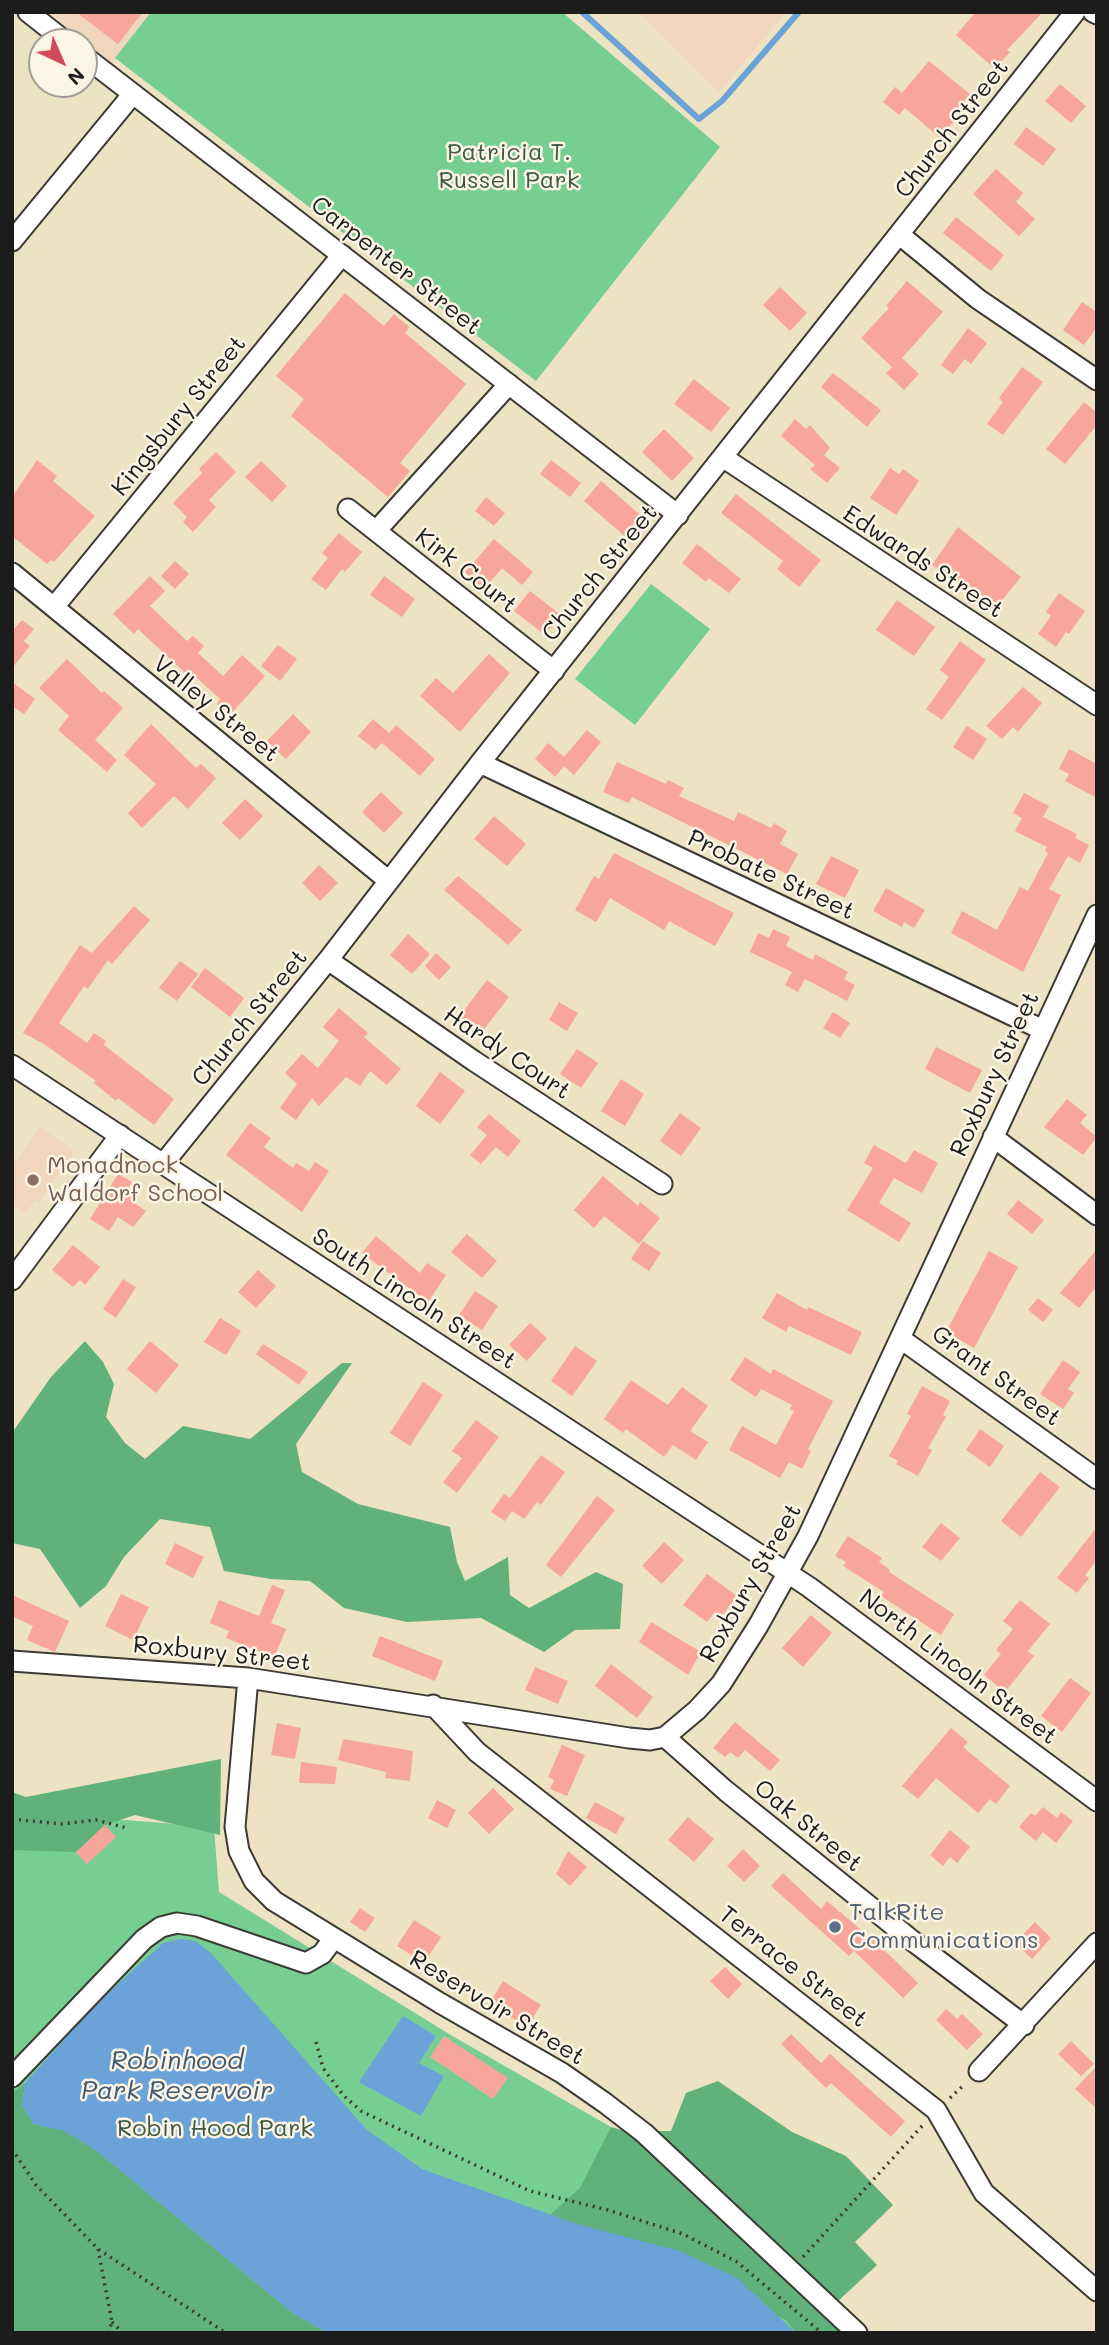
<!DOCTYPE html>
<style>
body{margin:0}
#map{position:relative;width:1109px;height:2345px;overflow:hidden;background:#ede2c2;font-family:Mali,sans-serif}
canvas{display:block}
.frame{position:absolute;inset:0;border:14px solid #1c1c1c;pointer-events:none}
.north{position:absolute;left:28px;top:28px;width:70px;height:70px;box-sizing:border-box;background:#fcf5e5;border:2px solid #a29e95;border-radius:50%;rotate:136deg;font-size:19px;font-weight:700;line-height:28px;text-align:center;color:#1c1c1c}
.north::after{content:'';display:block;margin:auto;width:24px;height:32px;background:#d1495b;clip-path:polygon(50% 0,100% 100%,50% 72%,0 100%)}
</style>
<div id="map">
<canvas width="1109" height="2345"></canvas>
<div class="frame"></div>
<div class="north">N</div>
</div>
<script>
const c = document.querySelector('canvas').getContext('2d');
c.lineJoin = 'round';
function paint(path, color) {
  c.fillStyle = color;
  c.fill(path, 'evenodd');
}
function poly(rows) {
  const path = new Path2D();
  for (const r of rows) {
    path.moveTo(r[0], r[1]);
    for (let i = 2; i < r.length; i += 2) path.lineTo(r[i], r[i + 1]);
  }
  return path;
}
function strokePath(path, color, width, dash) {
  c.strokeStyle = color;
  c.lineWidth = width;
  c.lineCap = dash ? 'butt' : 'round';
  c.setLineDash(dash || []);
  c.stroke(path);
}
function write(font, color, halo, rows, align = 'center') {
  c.font = font + ' Mali,sans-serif';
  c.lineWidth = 5;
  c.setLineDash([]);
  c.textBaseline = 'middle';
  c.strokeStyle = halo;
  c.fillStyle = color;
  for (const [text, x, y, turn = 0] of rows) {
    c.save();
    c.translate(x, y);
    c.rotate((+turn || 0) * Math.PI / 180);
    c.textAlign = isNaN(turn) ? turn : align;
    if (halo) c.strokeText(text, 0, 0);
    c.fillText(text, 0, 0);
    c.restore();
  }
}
const built = poly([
 [49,12,151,12,112,63],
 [638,12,786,12,719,93],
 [40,1127,74,1151,39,1202,35,1200,25,1214,12,1204,12,1158,17,1160]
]);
const green = poly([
 [151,12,562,12,720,147,536,381,115,58],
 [651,584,710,629,635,725,575,679],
 [12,1811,214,1827,219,1892,449,2034,611,2127,833,2333,12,2333]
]);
const forest = poly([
 [85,1341,103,1362,114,1384,106,1417,125,1443,145,1459,183,1426,250,1439,342,1363,352,1363,296,1444,302,1472,358,1504,450,1527,457,1562,465,1581,508,1557,510,1595,529,1608,596,1572,623,1584,620,1629,575,1630,544,1652,481,1618,407,1622,344,1608,310,1581,271,1579,224,1571,210,1527,160,1519,124,1557,106,1586,80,1608,40,1549,12,1543,12,1433,51,1377],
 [221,1759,220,1835,135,1815,105,1825,76,1852,12,1850,12,1792,26,1797],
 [718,2081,792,2132,846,2156,893,2205,855,2242,877,2265,838,2301,870,2333,796,2333,786,2320,550,2215,580,2188,611,2127,626,2131,671,2131,686,2093],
 [25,2083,22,2105,33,2124,64,2131,97,2151,291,2312,327,2333,12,2333,12,2093]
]);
const water = poly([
 [181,1939,195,1941,210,1952,367,2130,422,2169,577,2224,680,2251,737,2278,796,2333,327,2333,291,2312,97,2151,64,2131,33,2124,22,2105,25,2083,97,2003,163,1943],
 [403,2016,436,2036,419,2063,444,2076,421,2116,359,2082]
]);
const stream = poly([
 [582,12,699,119,722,101,799,12]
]);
const building = poly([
 [76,12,143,12,118,44],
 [976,12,1043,12,1007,50,1010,52,995,69,956,35],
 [929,61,970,94,950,118,954,121,940,138,905,108,899,115,883,102,895,87,902,93],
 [1060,84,1086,106,1071,123,1045,101],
 [1026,127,1056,149,1043,166,1014,144],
 [996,169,1023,193,1016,202,1035,219,1019,236,973,194],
 [956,217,1004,255,991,271,943,233],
 [907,281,943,312,902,358,919,374,904,390,886,373,892,367,861,338,889,308,886,306],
 [780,287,807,313,790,331,763,305],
 [345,293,384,326,394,314,409,327,405,333,466,384,400,463,410,471,388,497,291,416,304,399,276,376],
 [1082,302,1097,312,1097,327,1084,345,1063,330],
 [968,328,987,343,971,364,965,359,953,374,941,365],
 [1022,367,1043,382,1003,435,987,424,1003,402,999,398],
 [833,373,881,410,867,427,821,387],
 [694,379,730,408,711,432,674,404],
 [1084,402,1097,413,1097,425,1065,464,1046,449],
 [795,419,806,429,810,425,830,448,824,455,840,468,827,483,810,469,815,465,781,436],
 [664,429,694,458,672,481,642,452],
 [216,452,236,472,209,500,216,507,193,532,183,522,187,517,173,503,202,473,199,469],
 [37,460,57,476,53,481,95,516,54,562,51,560,47,564,12,536,12,497],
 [551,460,581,483,570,497,540,474],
 [261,461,287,486,272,502,245,477],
 [890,468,899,474,903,469,919,481,896,515,870,498],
 [601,481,645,519,628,539,584,501],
 [736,494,821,560,799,587,777,569,783,561,721,513],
 [486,497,505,513,494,526,475,511],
 [958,527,1021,577,994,610,953,576,952,578,932,565],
 [339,533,362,552,345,572,342,569,326,590,311,579,328,558,322,553],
 [494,539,533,572,522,585,502,568,484,589,465,572],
 [697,544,741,579,729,593,709,578,706,582,682,563],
 [175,561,189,574,175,589,161,576],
 [150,576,165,591,150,606,187,641,193,636,204,646,198,653,223,676,242,655,265,676,230,715,217,704,220,699,197,678,194,681,138,629,134,634,113,614],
 [384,576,415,599,402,617,370,595],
 [530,591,561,615,545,635,514,611],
 [1059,593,1085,611,1069,634,1066,632,1056,647,1038,634,1051,616,1046,612],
 [897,600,935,627,914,656,876,630],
 [22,620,34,629,24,641,30,646,12,668,12,631],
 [960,641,986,660,942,720,926,709,949,677,940,670],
 [278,645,297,659,280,681,261,666],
 [489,654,510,673,460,732,420,696,436,678,453,693],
 [67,659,102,693,104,691,123,708,95,740,117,760,107,772,58,730,69,716,39,688],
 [12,682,35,699,24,714,12,706],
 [1023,687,1042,703,1018,732,1013,727,1002,739,986,726],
 [293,714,311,732,286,759,267,741],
 [373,719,389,733,396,725,435,759,420,776,382,743,375,750,358,736],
 [151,724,196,768,201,764,216,778,188,809,174,796,142,828,128,813,156,784,124,755],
 [967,726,987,739,973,760,953,747],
 [587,730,601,742,574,775,564,766,555,777,535,759,548,743,564,757],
 [1069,749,1097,764,1097,798,1065,781,1069,774,1059,769],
 [617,762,666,784,668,780,684,788,679,796,734,821,738,812,771,828,774,823,787,831,780,844,798,854,787,874,632,797,629,803,603,792],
 [381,792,403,813,384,833,362,812],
 [1024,793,1049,806,1043,817,1077,834,1075,838,1089,845,1080,863,1068,856,1049,889,1061,895,1023,972,951,933,962,911,997,930,1020,887,1028,891,1048,853,1045,851,1047,847,1015,831,1022,818,1013,813],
 [245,799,263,816,240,840,222,823],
 [494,816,526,844,507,866,474,839],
 [614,853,734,913,715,946,669,921,664,930,610,898,596,922,575,910,594,876,599,879],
 [831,856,859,870,845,898,816,884],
 [319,865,338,883,320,901,302,883],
 [458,876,522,930,508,945,444,890],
 [886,888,925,910,914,928,904,922,902,927,873,911],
 [134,906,150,920,112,964,108,960,88,989,84,986,59,1023,87,1043,94,1033,106,1041,104,1045,174,1099,154,1125,118,1098,116,1101,94,1083,96,1081,44,1044,23,1033,80,945,92,953],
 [773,929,790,937,786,946,813,960,815,954,848,972,844,979,855,985,847,1001,805,979,798,992,785,985,792,972,750,952,758,933,769,938],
 [408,934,430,954,412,974,390,955],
 [436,953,451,967,439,980,425,966],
 [180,961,198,974,177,1001,159,988],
 [205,968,244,998,230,1017,191,987],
 [487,980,509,997,481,1033,459,1017],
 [559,1002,578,1013,567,1031,549,1020],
 [339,1008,368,1033,364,1037,401,1069,387,1085,370,1071,360,1086,346,1077,319,1106,312,1098,296,1120,280,1108,297,1084,285,1073,302,1054,318,1068,339,1041,323,1027],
 [833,1012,850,1023,840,1038,823,1028],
 [936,1047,982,1070,970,1093,925,1069],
 [577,1049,598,1063,581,1088,560,1074],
 [440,1072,465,1091,440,1124,416,1106],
 [621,1079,644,1094,625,1126,601,1111],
 [1067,1099,1087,1115,1080,1123,1097,1137,1083,1155,1044,1127],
 [680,1113,701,1128,681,1156,660,1141],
 [489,1114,521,1141,508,1157,496,1147,481,1164,470,1155,487,1135,477,1127],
 [250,1123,271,1138,264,1147,293,1168,296,1163,309,1171,315,1162,329,1171,302,1212,226,1155],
 [874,1145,906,1163,914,1150,938,1163,922,1193,894,1178,879,1203,911,1223,899,1242,847,1210,873,1168,864,1163],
 [118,1174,132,1182,125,1193,131,1197,130,1200,146,1211,133,1227,118,1217,109,1231,90,1219],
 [603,1176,638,1206,640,1202,660,1218,639,1244,604,1216,594,1228,574,1210],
 [1018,1200,1044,1220,1032,1234,1007,1214],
 [467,1234,497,1261,482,1278,451,1252],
 [376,1236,420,1273,427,1263,446,1275,428,1302,362,1253],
 [643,1241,661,1253,649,1271,631,1259],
 [73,1245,100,1267,85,1285,80,1280,73,1287,52,1270],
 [1097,1249,1097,1286,1079,1308,1060,1293],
 [989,1251,1018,1267,974,1348,946,1332],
 [258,1270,276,1286,256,1308,238,1292],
 [123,1279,136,1287,116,1318,103,1309],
 [475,1291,498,1306,482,1330,459,1315],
 [777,1293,807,1310,808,1307,862,1332,851,1355,789,1326,786,1332,762,1318],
 [1038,1298,1053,1310,1043,1322,1028,1310],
 [220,1318,241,1331,226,1355,204,1342],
 [530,1323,547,1338,527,1361,509,1345],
 [150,1341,179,1365,156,1393,127,1369],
 [263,1344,308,1372,299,1385,256,1354],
 [575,1346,597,1361,572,1396,551,1381],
 [745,1357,771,1374,773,1369,833,1401,808,1449,811,1451,802,1469,789,1462,780,1478,729,1450,742,1426,776,1445,794,1411,790,1409,792,1405,761,1389,756,1397,730,1380],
 [1063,1360,1080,1372,1068,1389,1074,1393,1063,1409,1040,1394],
 [631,1380,668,1405,682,1387,708,1406,690,1431,708,1442,696,1460,673,1445,664,1457,626,1429,623,1433,604,1419],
 [423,1382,443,1395,410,1446,390,1433],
 [922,1386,950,1401,943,1415,946,1417,928,1448,932,1450,918,1476,896,1464,898,1461,889,1456,911,1416,907,1414],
 [476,1420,499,1437,457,1493,443,1482,462,1458,452,1451],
 [980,1429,1004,1446,990,1467,966,1450],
 [541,1455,565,1472,541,1505,537,1502,524,1519,512,1511,505,1521,491,1512,504,1494,510,1498],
 [1040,1472,1060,1487,1021,1537,1001,1521],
 [597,1496,615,1510,561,1577,546,1565],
 [941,1523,960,1538,941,1561,922,1547],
 [1097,1527,1097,1560,1085,1575,1089,1578,1077,1593,1057,1578],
 [848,1536,882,1558,879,1562,890,1570,889,1572,954,1614,941,1635,881,1596,884,1592,843,1566,846,1562,835,1556],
 [664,1542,684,1560,662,1584,642,1566],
 [175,1543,204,1557,193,1578,165,1564],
 [707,1574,737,1596,721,1617,715,1612,707,1622,683,1605],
 [272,1585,285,1590,271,1623,286,1629,274,1658,226,1638,229,1631,210,1623,219,1600,259,1616],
 [121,1594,149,1607,133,1640,105,1626],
 [12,1595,69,1621,55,1652,27,1640,33,1626,12,1616],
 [1020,1600,1050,1624,1028,1651,1034,1656,1005,1692,984,1675,1001,1654,996,1650,1013,1629,1003,1621],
 [811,1615,832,1633,803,1667,782,1648],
 [651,1622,701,1652,688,1675,639,1642],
 [380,1636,443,1661,435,1681,372,1656],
 [611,1664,653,1697,637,1718,595,1686],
 [535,1667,568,1681,558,1704,525,1690],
 [1070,1678,1091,1693,1062,1732,1041,1716],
 [735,1722,780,1760,770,1771,745,1750,738,1758,730,1752,725,1757,713,1748],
 [277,1723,301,1728,295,1759,271,1755],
 [951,1728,968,1742,963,1747,1010,1786,996,1804,990,1799,978,1813,936,1778,918,1799,902,1786],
 [343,1739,413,1751,410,1781,385,1778,386,1772,338,1760],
 [562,1745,585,1755,567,1796,550,1789,554,1780,548,1777],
 [301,1762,337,1767,335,1784,299,1783],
 [493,1788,514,1809,489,1834,468,1813],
 [437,1800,456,1810,447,1828,428,1818],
 [595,1802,625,1818,616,1834,586,1818],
 [1043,1807,1057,1818,1061,1812,1073,1821,1056,1843,1043,1832,1036,1841,1019,1827,1031,1813,1035,1816],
 [688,1817,714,1839,694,1862,668,1840],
 [105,1825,116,1837,87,1864,76,1852],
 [950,1830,970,1847,957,1863,950,1857,943,1866,930,1855],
 [743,1849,760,1866,744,1882,727,1866],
 [568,1851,587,1867,570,1886,556,1874],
 [783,1873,821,1909,827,1901,879,1945,918,1983,903,1998,854,1951,849,1956,771,1886],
 [360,1908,375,1918,365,1932,350,1922],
 [414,1920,441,1937,424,1963,397,1946],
 [1035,1922,1051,1938,1032,1959,1015,1943],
 [725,1967,742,1984,728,1999,710,1981],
 [503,1981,541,2005,527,2027,489,2004],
 [946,2009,957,2019,962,2014,983,2034,967,2050,936,2020],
 [791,2034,821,2063,830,2054,905,2121,891,2137,831,2083,826,2088,781,2044],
 [444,2036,508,2078,493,2099,430,2057],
 [1071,2041,1094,2064,1081,2076,1058,2054],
 [1097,2066,1097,2109,1075,2089]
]);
const path = poly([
 [12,1819,61,1824,96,1820,127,1828],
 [316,2042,323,2068,344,2096,361,2111,530,2191,608,2210,683,2234,737,2262,822,2333],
 [950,2098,965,2084],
 [12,2149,36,2185,98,2249,226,2333],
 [98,2249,112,2322,108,2333],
 [803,2257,923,2125],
 [112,2322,123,2333]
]);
const minor = poly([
 [28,12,66,42],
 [1093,12,1097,14],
 [84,56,678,515],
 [900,235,978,299,1097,380],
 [12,241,132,95],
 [724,458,1097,705],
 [348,509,554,671],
 [376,531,509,384],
 [12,573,389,881],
 [54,607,342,255],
 [480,763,1041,1029],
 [328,960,474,1061,662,1184],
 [12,1065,809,1587,1097,1801],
 [993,1137,1097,1215],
 [163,1164,328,960,480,763,1075,12],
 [12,1280,120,1135],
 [901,1339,1097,1479],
 [12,1661,248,1678,629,1738,650,1740,665,1737,697,1710,721,1684,758,1626,808,1536,1097,915],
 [248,1678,235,1827,239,1851,254,1881,274,1901,440,2003,562,2073,605,2103,644,2133,857,2333],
 [433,1705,477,1752,936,2110,984,2193,1097,2291],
 [665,1737,726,1791,914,1942,1024,2025],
 [979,2071,1097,1943],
 [12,2077,144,1939,161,1927,177,1923,197,1926,306,1963,322,1954,334,1938]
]);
const markers = [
 [33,1180,7,"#8d6e63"],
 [835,1927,7,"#5c6f8a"]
];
const streetNames = [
 ["Church Street",952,129,-52],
 ["Carpenter Street",396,266,38],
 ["Kingsbury Street",179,416,-51],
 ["Edwards Street",923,562,33],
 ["Kirk Court",466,571,38],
 ["Church Street",600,573,-51],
 ["Valley Street",216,709,39],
 ["Probate Street",771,875,25],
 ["Church Street",250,1018,-51],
 ["Hardy Court",507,1053,34],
 ["Roxbury Street",995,1074,-65],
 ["South Lincoln Street",414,1299,33],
 ["Grant Street",996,1376,36],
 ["Roxbury Street",751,1583,-60],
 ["Roxbury Street",222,1654,6],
 ["North Lincoln Street",958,1667,37],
 ["Oak Street",808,1826,39],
 ["Terrace Street",793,1967,38],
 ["Reservoir Street",497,2008,31]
];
const parkNames = [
 ["Patricia T.",509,153],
 ["Russell Park",509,181],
 ["Robin Hood Park",215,2129]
];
const educationNames = [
 ["Monadnock",47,1166],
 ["Waldorf School",47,1194]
];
const serviceNames = [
 ["TalkRite",849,1913],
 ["Communications",849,1941]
];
const waterNames = [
 ["Robinhood",177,2061],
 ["Park Reservoir",177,2091]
];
paint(built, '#efd6bc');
paint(green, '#77ce93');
paint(forest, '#61b17d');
paint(water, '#6ba2d8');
strokePath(stream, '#6ba2d8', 6);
paint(building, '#f7a699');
strokePath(minor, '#3b3a35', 23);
strokePath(path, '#3b3a35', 3.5, [2, 5]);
strokePath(minor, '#fff', 19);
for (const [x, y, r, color] of markers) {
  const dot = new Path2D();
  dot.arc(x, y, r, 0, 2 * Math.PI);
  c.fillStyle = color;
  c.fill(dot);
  strokePath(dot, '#fcf5e5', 2.5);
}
write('24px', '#1c1c1c', '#fcf5e5', streetNames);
write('24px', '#3c5a46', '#fcf5e5', parkNames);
write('24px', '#785e54', '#fcf5e5', educationNames, 'left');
write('24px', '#4e5e75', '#fcf5e5', serviceNames, 'left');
write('italic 26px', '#405871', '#fcf5e5', waterNames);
</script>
